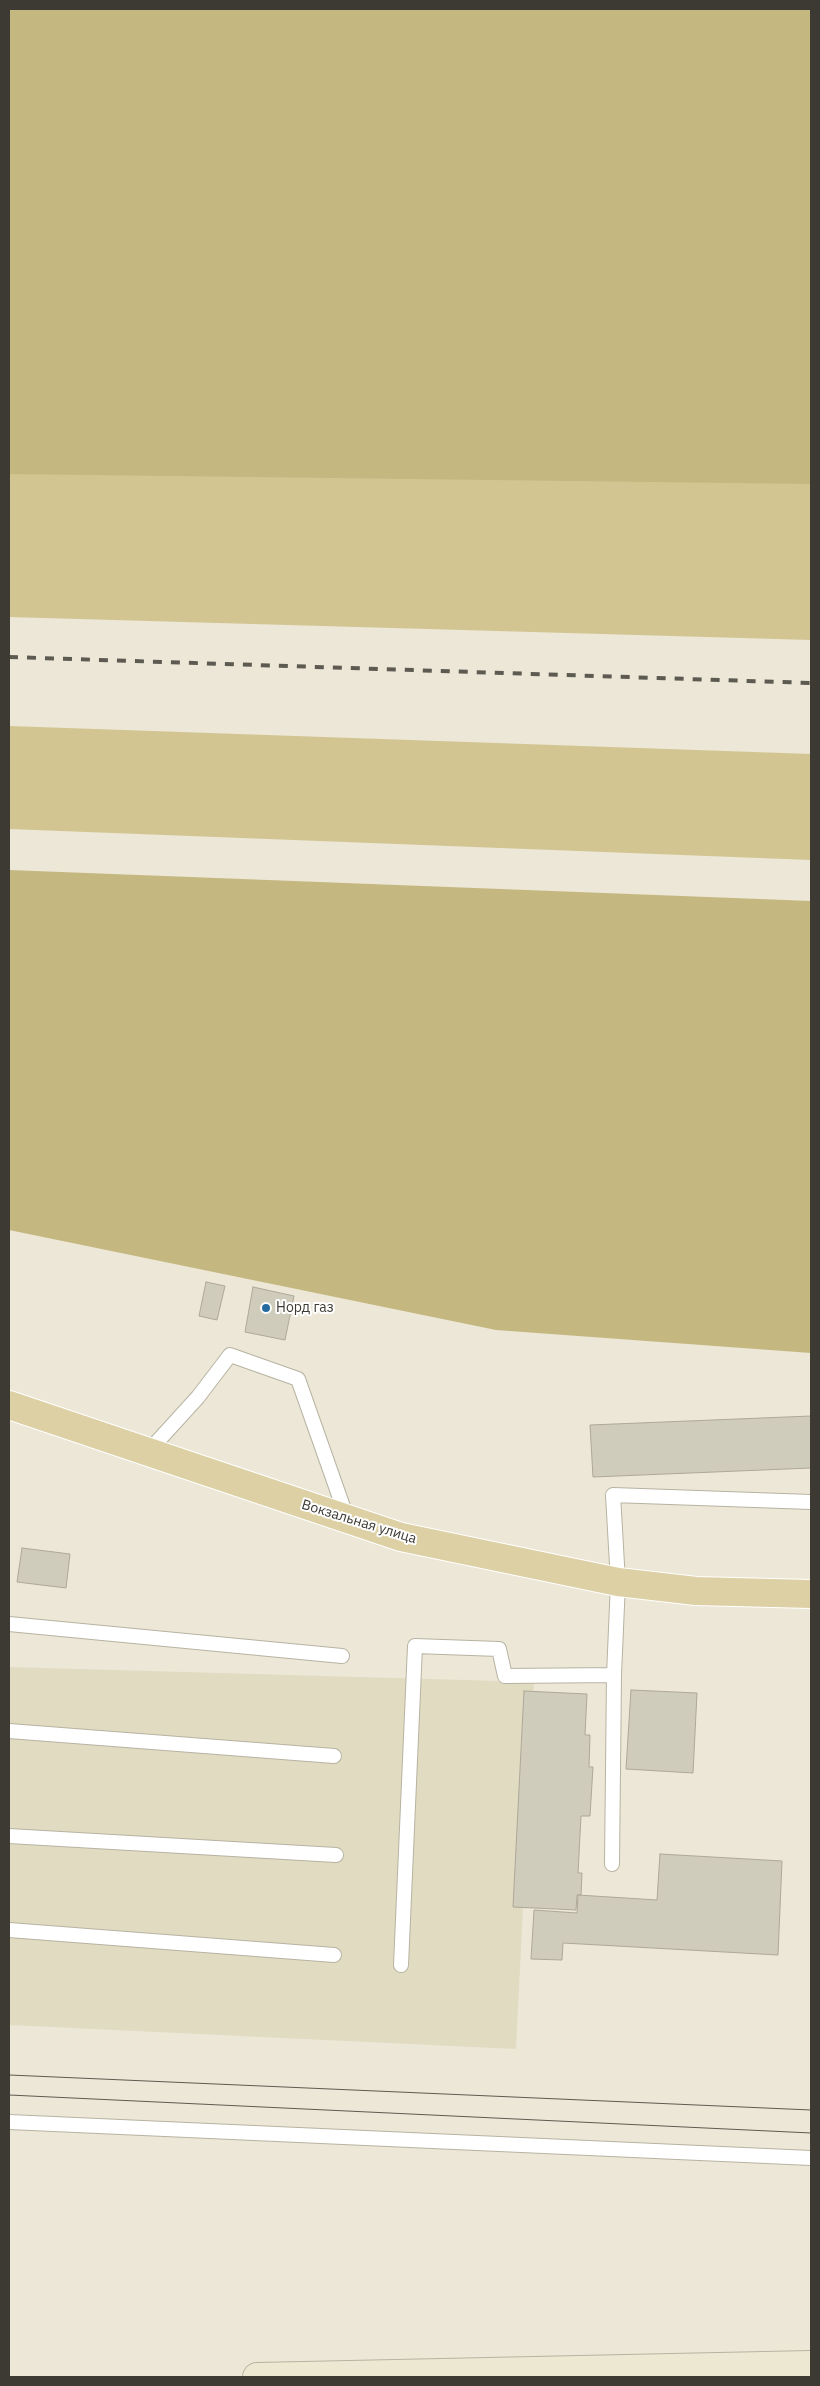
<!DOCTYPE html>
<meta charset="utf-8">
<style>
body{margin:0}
#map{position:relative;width:820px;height:2386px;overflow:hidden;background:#ece7d6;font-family:"IBM Plex Sans",sans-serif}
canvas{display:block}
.frame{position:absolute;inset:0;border:10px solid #3c3a33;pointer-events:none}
</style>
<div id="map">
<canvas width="820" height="2386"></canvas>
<div class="frame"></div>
</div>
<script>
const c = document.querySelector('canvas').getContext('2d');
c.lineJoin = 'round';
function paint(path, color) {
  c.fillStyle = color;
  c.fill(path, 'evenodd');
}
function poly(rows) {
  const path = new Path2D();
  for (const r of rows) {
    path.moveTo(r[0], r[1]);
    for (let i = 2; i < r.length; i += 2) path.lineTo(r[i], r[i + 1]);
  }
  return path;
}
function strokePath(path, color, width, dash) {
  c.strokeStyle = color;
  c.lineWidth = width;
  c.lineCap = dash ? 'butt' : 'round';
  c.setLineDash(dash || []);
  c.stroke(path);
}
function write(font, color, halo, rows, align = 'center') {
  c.font = font + ' "IBM Plex Sans",sans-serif';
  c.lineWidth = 4;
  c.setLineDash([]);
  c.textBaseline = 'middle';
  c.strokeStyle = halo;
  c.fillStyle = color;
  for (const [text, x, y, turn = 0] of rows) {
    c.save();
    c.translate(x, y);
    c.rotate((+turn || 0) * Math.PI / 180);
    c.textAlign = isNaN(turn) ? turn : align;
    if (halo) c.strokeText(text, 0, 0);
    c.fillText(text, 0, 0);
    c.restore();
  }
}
const built = poly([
 [9,1667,534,1682,516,2049,9,2025]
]);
const green = poly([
 [9,9,811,9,811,640,9,617],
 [9,726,811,754,811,860,9,829]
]);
const forest = poly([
 [9,9,811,9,811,484,9,474],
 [9,870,811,901,811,1353,496,1330,9,1230]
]);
const building = poly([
 [206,1282,225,1286,217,1320,199,1316,206,1282],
 [253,1287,294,1296,285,1340,245,1332,253,1287],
 [811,1416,811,1468,593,1477,590,1425,811,1416],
 [22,1548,70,1554,66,1588,17,1582,22,1548],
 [631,1690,697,1693,693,1773,626,1769,631,1690],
 [524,1691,587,1694,585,1735,590,1735,589,1767,593,1767,590,1816,581,1816,578,1873,582,1873,581,1895,577,1895,576,1910,513,1907,524,1691],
 [660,1854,782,1861,778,1955,563,1943,562,1960,531,1959,534,1910,577,1913,578,1895,657,1900,660,1854]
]);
const lane = poly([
 [147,1453,198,1397,230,1355,298,1379,347,1518],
 [9,1624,342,1656],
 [9,1731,334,1756],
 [9,1836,336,1855],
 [612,1864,614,1675],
 [9,1930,334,1955],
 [401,1965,415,1646,499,1649,505,1676,614,1675,618,1582,613,1495,811,1502],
 [9,2122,811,2158]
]);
const secondary = poly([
 [257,2377,811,2365]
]);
const primary = poly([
 [9,1405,401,1537,618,1582,696,1591,811,1594]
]);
const tram = poly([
 [9,2075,811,2110],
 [9,2095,811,2133]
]);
const rail = poly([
 [9,657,811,683]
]);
const markers = [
 [266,1308,5,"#256b9f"]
];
const poiNames = [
 ["Норд газ",276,1308]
];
const streetNames = [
 ["Вокзальная улица",359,1522,17]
];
paint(built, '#e1dbc2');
paint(green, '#d2c592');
paint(forest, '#c5b780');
paint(building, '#d0ccbb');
strokePath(building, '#ada898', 1);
strokePath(lane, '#b7b3a2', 16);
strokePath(secondary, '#b7b3a2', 30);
strokePath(primary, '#fff', 30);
strokePath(lane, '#fff', 14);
strokePath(secondary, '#ede8d1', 28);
strokePath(primary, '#dcd0a4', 28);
strokePath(tram, '#5d5a51', 1);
strokePath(rail, '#5d5a51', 4, [9, 9]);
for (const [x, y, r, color] of markers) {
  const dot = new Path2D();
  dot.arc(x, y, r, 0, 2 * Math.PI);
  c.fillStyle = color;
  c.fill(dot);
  strokePath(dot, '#fff', 2);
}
write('14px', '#3c3a33', '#fff', poiNames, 'left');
write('14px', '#3c3a33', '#fff', streetNames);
</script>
